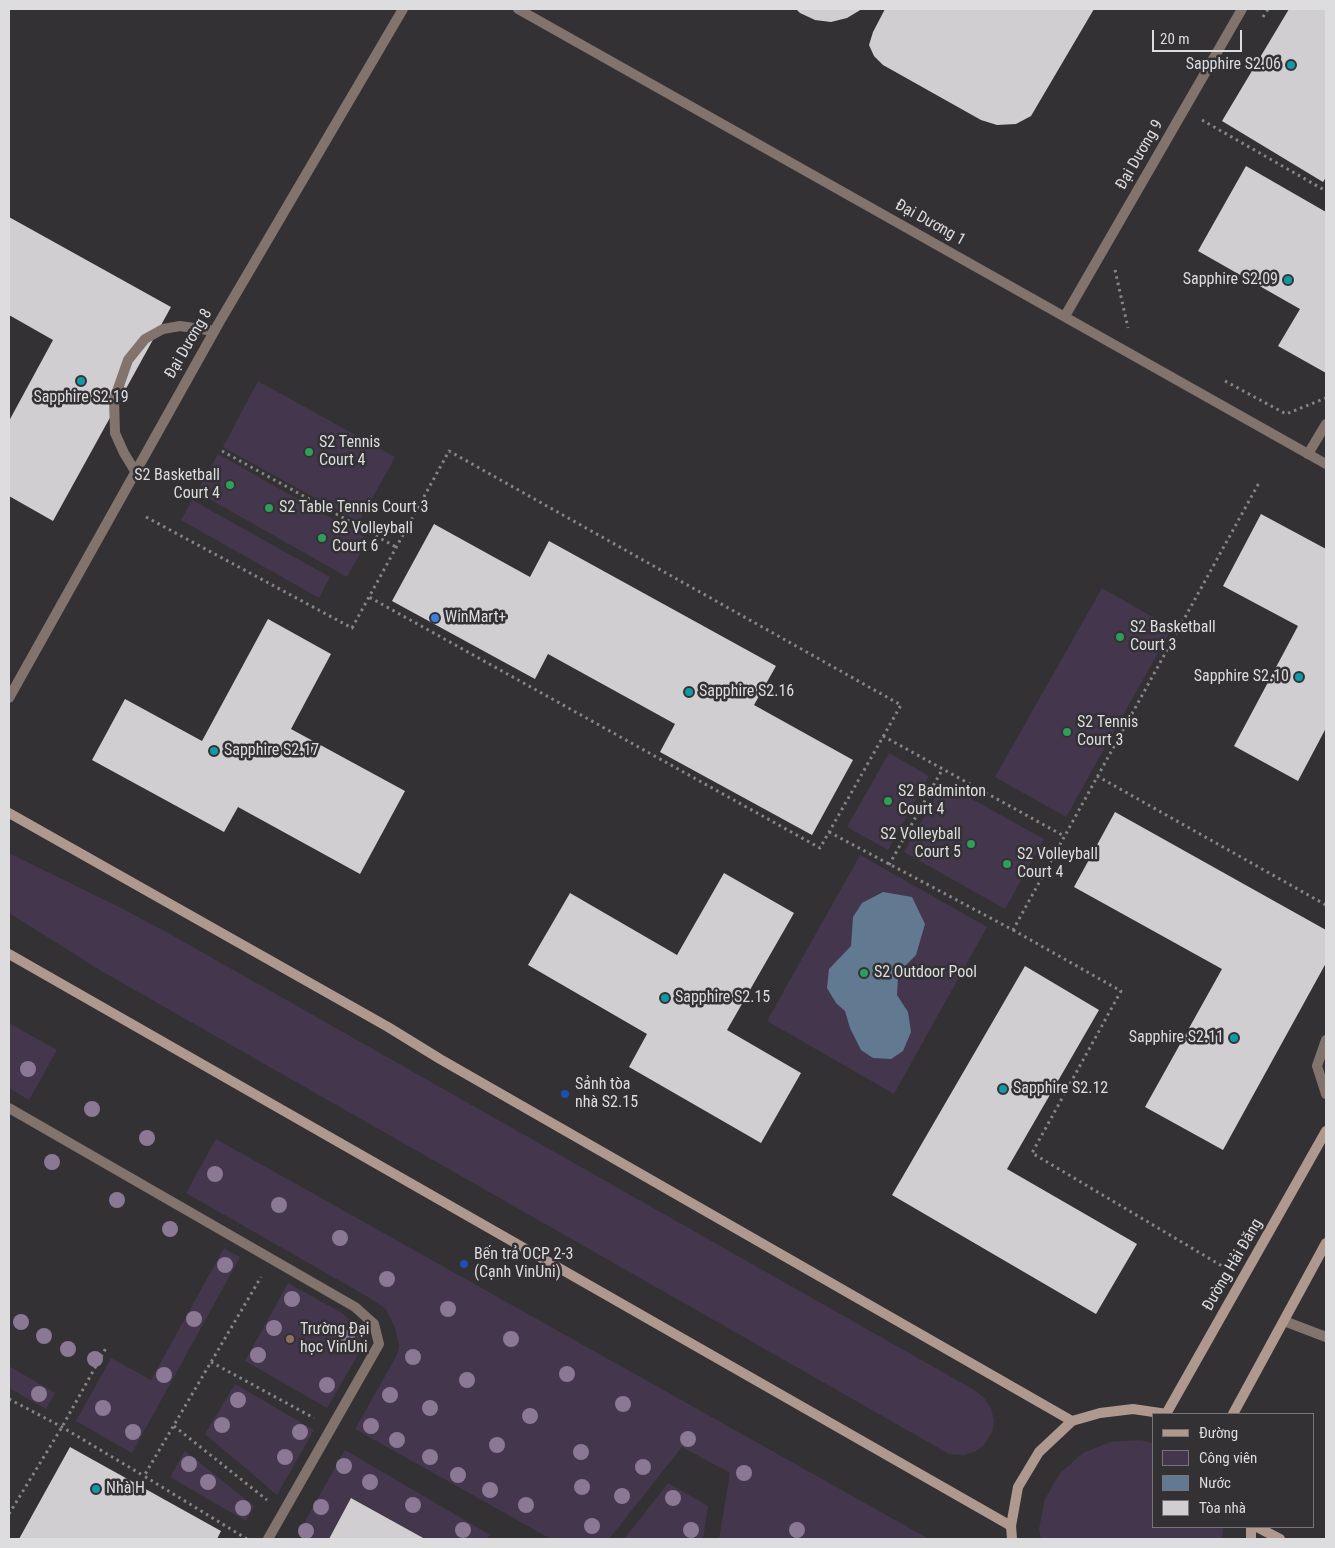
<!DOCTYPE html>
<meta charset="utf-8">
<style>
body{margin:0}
#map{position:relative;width:1335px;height:1548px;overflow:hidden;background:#333134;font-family:"Roboto Condensed",sans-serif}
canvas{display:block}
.frame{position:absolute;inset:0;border:10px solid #dddcde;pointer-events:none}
.legend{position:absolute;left:1152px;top:1413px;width:162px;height:115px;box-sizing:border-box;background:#333134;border:1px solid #777578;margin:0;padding:6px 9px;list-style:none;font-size:15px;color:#dddcde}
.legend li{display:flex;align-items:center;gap:10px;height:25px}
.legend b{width:25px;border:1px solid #777578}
.scale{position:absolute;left:1152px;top:30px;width:90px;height:22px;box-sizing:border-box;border:2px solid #dddcde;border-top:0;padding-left:6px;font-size:15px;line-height:18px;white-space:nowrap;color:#dddcde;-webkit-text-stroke:4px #333134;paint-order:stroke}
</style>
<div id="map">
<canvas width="1335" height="1548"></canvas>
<div class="frame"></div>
<ul class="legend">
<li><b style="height:6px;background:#af988e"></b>Đường</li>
<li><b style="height:14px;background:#44374d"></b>Công viên</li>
<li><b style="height:14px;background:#617a91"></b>Nước</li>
<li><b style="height:14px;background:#d1ced2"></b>Tòa nhà</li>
</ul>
<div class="scale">20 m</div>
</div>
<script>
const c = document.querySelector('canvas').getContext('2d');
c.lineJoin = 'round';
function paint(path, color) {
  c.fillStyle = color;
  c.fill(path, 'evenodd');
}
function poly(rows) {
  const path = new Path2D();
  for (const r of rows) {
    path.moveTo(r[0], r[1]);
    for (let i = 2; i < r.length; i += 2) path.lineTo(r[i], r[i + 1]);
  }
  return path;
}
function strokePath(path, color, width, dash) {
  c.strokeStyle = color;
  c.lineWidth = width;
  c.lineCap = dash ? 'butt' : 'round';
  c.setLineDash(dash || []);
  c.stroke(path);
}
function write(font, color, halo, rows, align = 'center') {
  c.font = font + ' "Roboto Condensed",sans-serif';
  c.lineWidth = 5;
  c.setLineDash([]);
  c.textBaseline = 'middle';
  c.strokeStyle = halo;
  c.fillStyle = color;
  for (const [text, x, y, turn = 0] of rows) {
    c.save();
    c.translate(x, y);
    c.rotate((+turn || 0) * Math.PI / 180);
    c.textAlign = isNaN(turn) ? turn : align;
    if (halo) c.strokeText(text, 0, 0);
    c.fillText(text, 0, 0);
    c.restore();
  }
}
const green = poly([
 [258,381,395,457,359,522,223,447],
 [218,454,368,539,347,577,197,492],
 [192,500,330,577,319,598,181,520],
 [1102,588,1172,628,1066,817,995,777],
 [889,753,929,776,888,850,847,827],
 [943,783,1044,839,1005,909,904,852],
 [9,853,123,909,170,934,976,1391,985,1399,991,1409,994,1420,993,1430,989,1437,983,1446,974,1452,964,1455,949,1454,103,972,9,913],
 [860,855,987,927,894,1094,767,1021],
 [9,1023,57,1050,29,1100,9,1088],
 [216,1139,929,1539,719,1539,730,1473,682,1447,609,1539,551,1539,355,1429,397,1355,399,1346,395,1328,386,1309,368,1297,186,1193],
 [224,1248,240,1257,132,1453,76,1421,111,1358,151,1380],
 [288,1283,342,1313,355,1324,361,1336,362,1348,327,1408,245,1361],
 [9,1366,55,1393,46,1409,9,1388],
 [235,1384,314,1430,277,1495,205,1434],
 [1140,1440,1154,1443,1154,1527,1223,1527,1222,1539,1041,1539,1039,1529,1045,1499,1060,1473,1083,1453,1110,1442],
 [345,1450,490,1535,487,1539,425,1539,352,1498,329,1539,306,1539,298,1534],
 [185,1451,254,1506,246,1521,170,1477],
 [668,1483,708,1506,703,1539,624,1539]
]);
const water = poly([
 [883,892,912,897,925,924,916,955,902,969,898,977,897,995,908,1012,911,1032,903,1051,891,1059,873,1058,861,1050,850,1028,845,1011,836,1003,827,988,829,969,851,946,853,917,862,903]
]);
const building = poly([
 [796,9,862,9,847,18,831,22,815,20,800,13],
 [885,9,1094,9,1031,116,1016,124,997,125,981,120,883,65,874,56,869,45,873,32],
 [1289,9,1326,9,1326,177,1323,182,1222,121],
 [1246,166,1326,212,1326,373,1278,346,1300,309,1198,251],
 [9,217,171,307,53,521,9,496,9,421,53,340,9,315],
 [1261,514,1326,549,1326,728,1298,781,1234,746,1298,626,1223,586],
 [434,524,530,577,549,541,776,666,754,705,853,760,812,835,660,752,675,724,548,654,535,679,392,601],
 [268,619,331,654,291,729,405,791,360,874,238,807,224,832,92,760,125,699,202,741],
 [1115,812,1326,930,1326,963,1223,1150,1145,1107,1222,969,1074,887],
 [724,873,794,913,727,1030,801,1073,761,1143,629,1067,647,1034,528,965,570,893,677,955],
 [1025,966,1099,1010,1007,1169,1137,1244,1096,1314,892,1195],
 [70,1447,221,1531,217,1539,19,1539],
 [351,1498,425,1539,329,1539]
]);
const path = poly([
 [1263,17,1268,9],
 [1202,120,1326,191],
 [1115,270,1128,328],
 [1225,381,1286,414,1326,398],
 [222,451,396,547],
 [146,517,352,628,369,597,449,451,901,705,820,848,369,597],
 [883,736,1064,836],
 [1097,776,1326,905],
 [829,832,1013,930,1260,481],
 [889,865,942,770],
 [1013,930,1121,991,1032,1153,1222,1266],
 [211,1362,314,1418],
 [9,1399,62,1427,144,1476],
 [174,1426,267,1500],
 [9,1514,62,1427,106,1348],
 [247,1539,144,1476,261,1277]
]);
const lane = poly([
 [1308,454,1326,424],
 [135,471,124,453,115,433,114,400,128,360,145,339,163,329,180,326,214,331],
 [1326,1040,1317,1066,1326,1094],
 [9,1108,355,1307,374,1324,379,1344,268,1539],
 [1284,1321,1326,1337]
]);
const street = poly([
 [518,9,1326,464],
 [1065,316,1242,9],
 [9,698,220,321,403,9]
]);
const secondary = poly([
 [9,813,388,1027,440,1059,1072,1421],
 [9,954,1011,1526],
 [1166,1414,1326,1131],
 [1233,1414,1326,1243],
 [1251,1527,1251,1539],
 [1257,1527,1280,1539],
 [1012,1539,1011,1526,1018,1487,1039,1452,1072,1421,1100,1413,1133,1409,1167,1414]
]);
const trees = [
 [28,1069],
 [92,1109],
 [147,1138],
 [52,1162],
 [215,1174],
 [117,1200],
 [279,1205],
 [170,1229],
 [340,1238],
 [225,1265],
 [387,1279],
 [292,1299],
 [448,1309],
 [194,1319],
 [21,1322],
 [274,1328],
 [44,1336],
 [347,1338],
 [511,1339],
 [68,1349],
 [258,1355],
 [413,1357],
 [95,1359],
 [567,1374],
 [164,1375],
 [467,1380],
 [327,1385],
 [39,1394],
 [390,1395],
 [238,1400],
 [623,1404],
 [103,1408],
 [430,1408],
 [530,1416],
 [222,1425],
 [371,1426],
 [133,1432],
 [300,1432],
 [688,1439],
 [397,1440],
 [497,1445],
 [581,1452],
 [285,1457],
 [430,1457],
 [189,1464],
 [344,1466],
 [643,1467],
 [744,1473],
 [458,1475],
 [208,1482],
 [370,1482],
 [582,1487],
 [490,1490],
 [622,1496],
 [673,1498],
 [413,1505],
 [526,1505],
 [321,1507],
 [243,1508],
 [592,1526],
 [463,1530],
 [691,1530],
 [797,1530],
 [306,1531]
];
const markers = [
 [1291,65,5,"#0f9aa8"],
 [1288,280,5,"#0f9aa8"],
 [81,381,5,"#0f9aa8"],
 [309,452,5,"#2e9e5b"],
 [230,485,5,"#2e9e5b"],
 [269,508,5,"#2e9e5b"],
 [322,538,5,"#2e9e5b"],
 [435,618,5,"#3f7fe0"],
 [1120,637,5,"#2e9e5b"],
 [1299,677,5,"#0f9aa8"],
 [689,692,5,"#0f9aa8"],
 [1067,732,5,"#2e9e5b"],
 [214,751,5,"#0f9aa8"],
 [888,801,5,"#2e9e5b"],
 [971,844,5,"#2e9e5b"],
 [1007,864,5,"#2e9e5b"],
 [864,973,5,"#2e9e5b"],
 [665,998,5,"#0f9aa8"],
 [1234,1038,5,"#0f9aa8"],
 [1003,1089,5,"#0f9aa8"],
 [565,1094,5,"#1a4fb4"],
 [464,1264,5,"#1a4fb4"],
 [290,1339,5,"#8d6e63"],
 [96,1489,5,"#0f9aa8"]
];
const poiNames = [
 ["Sapphire S2.06",1281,65,"right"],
 ["Sapphire S2.09",1278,280,"right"],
 ["Sapphire S2.19",81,398,"center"],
 ["S2 Tennis",319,443],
 ["Court 4",319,461],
 ["S2 Basketball",220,476,"right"],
 ["Court 4",220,494,"right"],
 ["S2 Table Tennis Court 3",279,508],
 ["S2 Volleyball",332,529],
 ["Court 6",332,547],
 ["WinMart+",445,618],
 ["S2 Basketball",1130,628],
 ["Court 3",1130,646],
 ["Sapphire S2.10",1289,677,"right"],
 ["Sapphire S2.16",699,692],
 ["S2 Tennis",1077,723],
 ["Court 3",1077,741],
 ["Sapphire S2.17",224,751],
 ["S2 Badminton",898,792],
 ["Court 4",898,810],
 ["S2 Volleyball",961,835,"right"],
 ["Court 5",961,853,"right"],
 ["S2 Volleyball",1017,855],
 ["Court 4",1017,873],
 ["S2 Outdoor Pool",874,973],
 ["Sapphire S2.15",675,998],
 ["Sapphire S2.11",1224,1038,"right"],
 ["Sảnh tòa",575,1085],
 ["nhà S2.15",575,1103],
 ["Sapphire S2.12",1013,1089],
 ["Bến trả OCP 2-3",474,1255],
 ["(Cạnh VinUni)",474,1273],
 ["Trường Đại",300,1330],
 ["học VinUni",300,1348],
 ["Nhà H",106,1489]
];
const streetNames = [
 ["Đại Dương 9",1140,155,-60],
 ["Đại Dương 1",930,223,29],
 ["Đại Dương 8",189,344,-60],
 ["Đường Hải Đăng",1233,1265,-60]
];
paint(green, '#44374d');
paint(water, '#617a91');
paint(building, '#d1ced2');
strokePath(path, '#858486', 3, [2.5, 4]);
strokePath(lane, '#82746d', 10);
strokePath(street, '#82746d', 10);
strokePath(secondary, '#af988e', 10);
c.fillStyle = '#8a7895';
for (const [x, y] of trees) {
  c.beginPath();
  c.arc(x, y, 8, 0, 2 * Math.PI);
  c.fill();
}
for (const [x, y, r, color] of markers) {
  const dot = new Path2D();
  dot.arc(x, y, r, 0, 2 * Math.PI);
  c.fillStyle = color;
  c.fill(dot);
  strokePath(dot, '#333134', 2);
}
write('16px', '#dddcde', '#333134', poiNames, 'left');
write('16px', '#dddcde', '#333134', streetNames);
</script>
